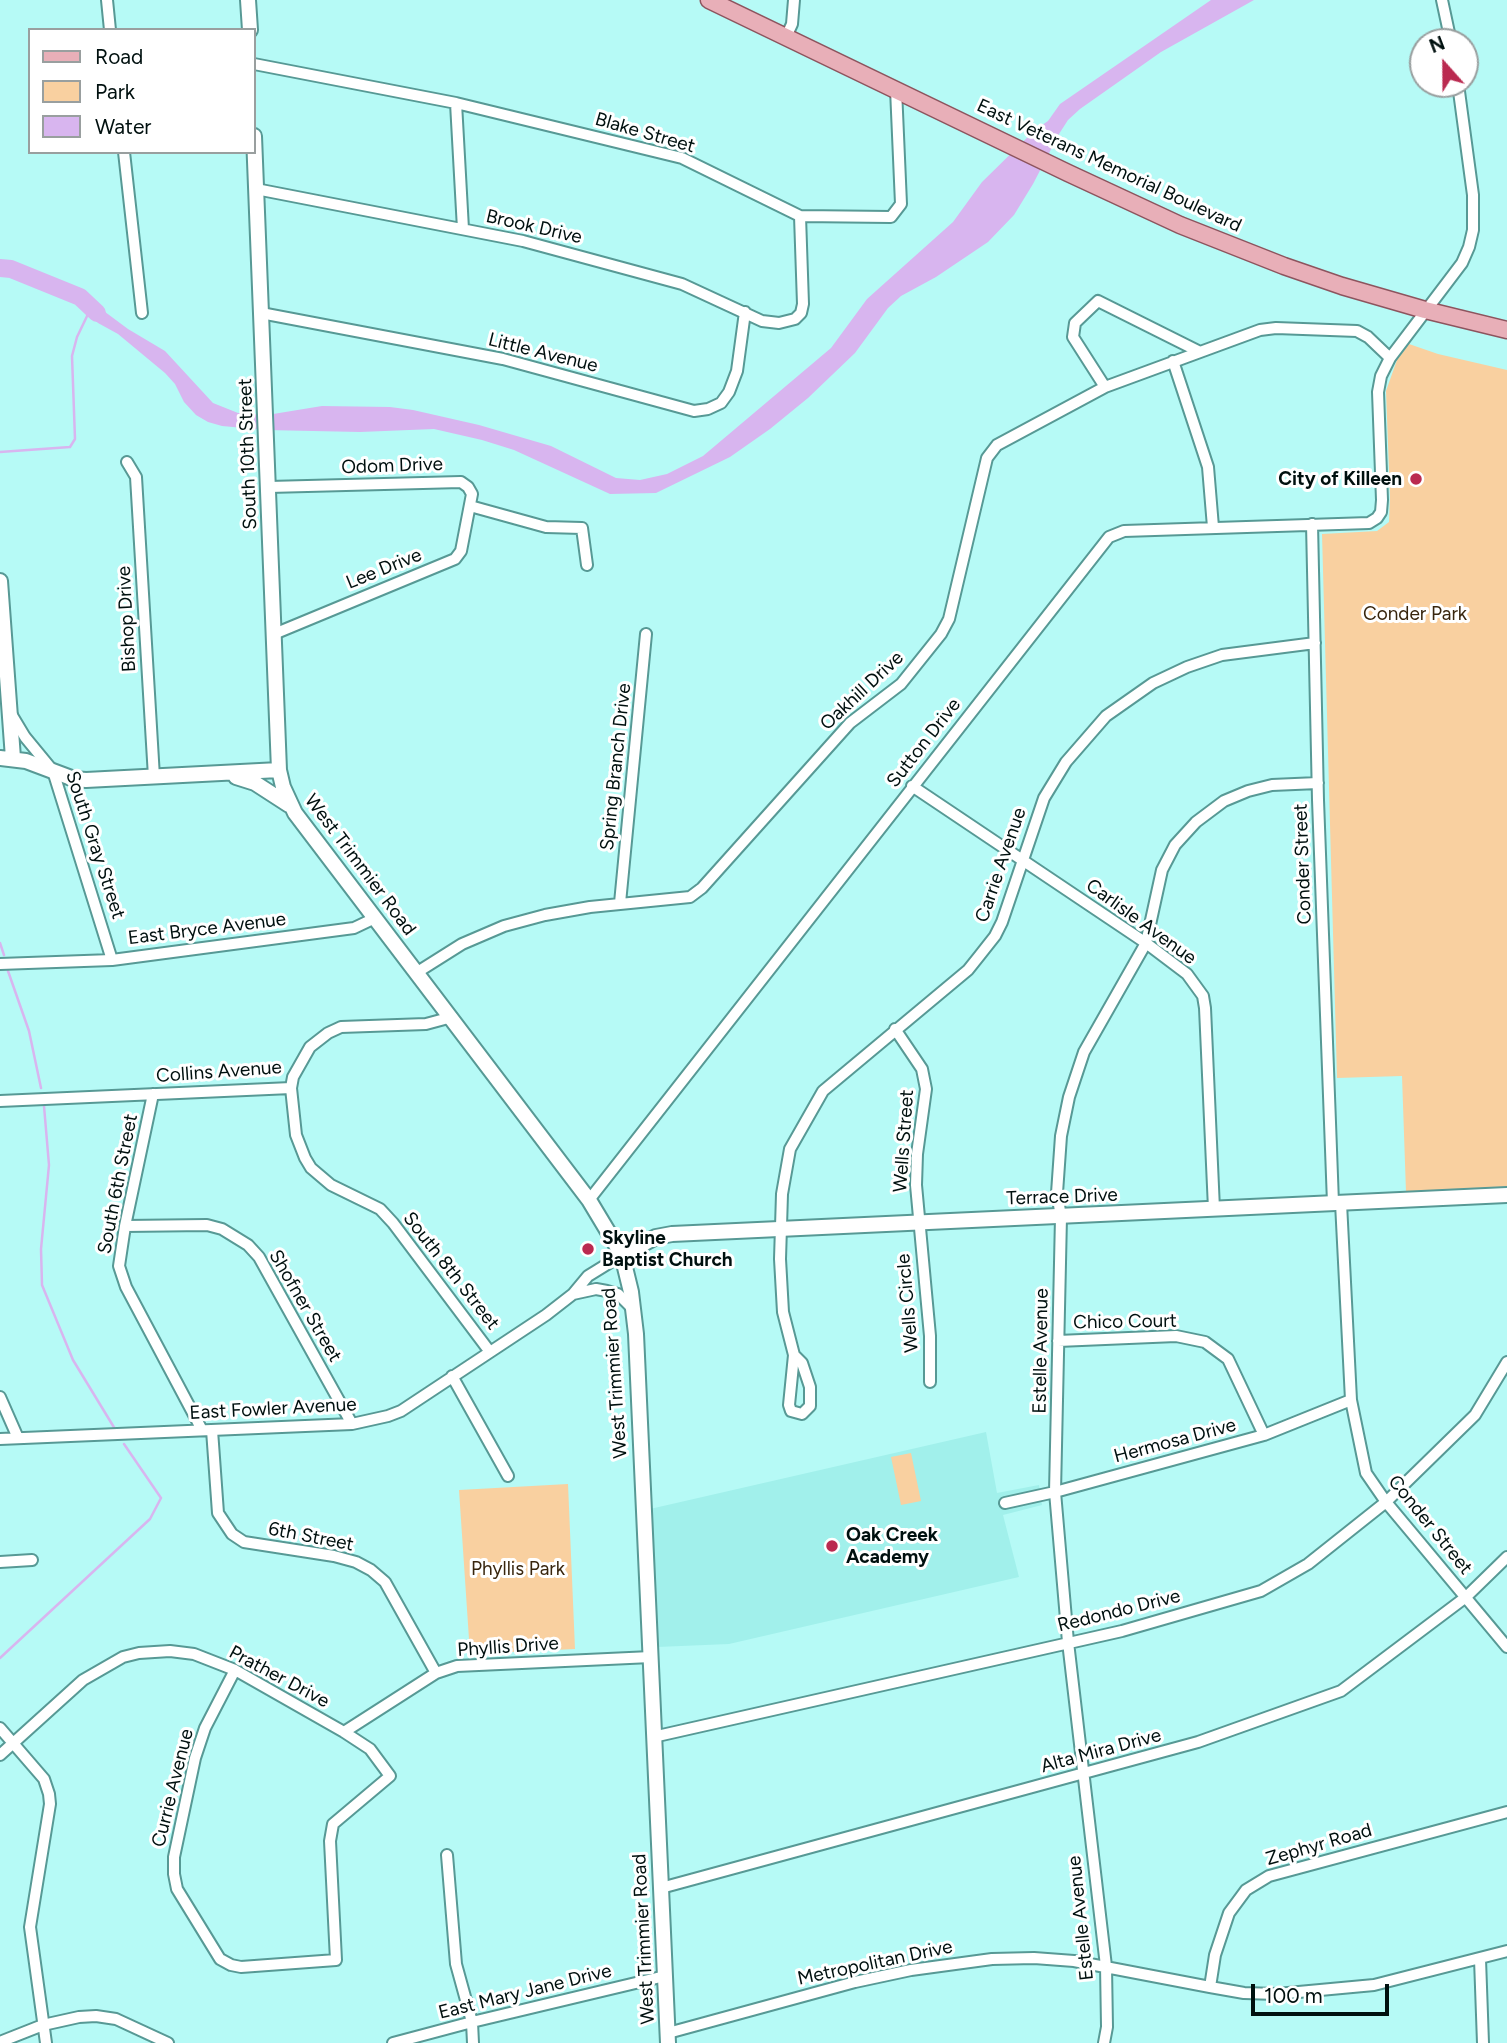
<!DOCTYPE html>
<style>
body{margin:0}
#map{position:relative;width:1507px;height:2043px;overflow:hidden;background:#b6faf6;font-family:Figtree,sans-serif}
canvas{display:block}
.legend{position:absolute;left:28px;top:28px;width:228px;height:126px;box-sizing:border-box;background:#fff;border:2px solid #999f9f;margin:0;padding:9px 12px;list-style:none;font-size:21px;color:#00100f}
.legend li{display:flex;align-items:center;gap:14px;height:35px}
.legend b{width:35px;border:2px solid #999f9f}
.north{position:absolute;left:1409px;top:28px;width:70px;height:70px;box-sizing:border-box;background:#fff;border:2px solid #999f9f;border-radius:50%;rotate:339deg;font-size:19px;font-weight:700;line-height:28px;text-align:center;color:#00100f}
.north::after{content:'';display:block;margin:auto;width:24px;height:32px;background:#ba2a50;clip-path:polygon(50% 0,100% 100%,50% 72%,0 100%)}
.scale{position:absolute;left:1251px;top:1984px;width:138px;height:32px;box-sizing:border-box;border:4px solid #00100f;border-top:0;padding-left:9px;font-size:21px;line-height:24px;white-space:nowrap;color:#00100f;-webkit-text-stroke:5px #fff;paint-order:stroke}
</style>
<div id="map">
<canvas width="1507" height="2043"></canvas>
<ul class="legend">
<li><b style="height:9px;background:#e8afb8"></b>Road</li>
<li><b style="height:19px;background:#f9d0a0"></b>Park</li>
<li><b style="height:19px;background:#d8b5ef"></b>Water</li>
</ul>
<div class="north">N</div>
<div class="scale">100 m</div>
</div>
<script>
const c = document.querySelector('canvas').getContext('2d');
c.lineJoin = 'round';
function paint(path, color) {
  c.fillStyle = color;
  c.fill(path, 'evenodd');
}
function poly(rows) {
  const path = new Path2D();
  for (const r of rows) {
    path.moveTo(r[0], r[1]);
    for (let i = 2; i < r.length; i += 2) path.lineTo(r[i], r[i + 1]);
  }
  return path;
}
function strokePath(path, color, width, dash) {
  c.strokeStyle = color;
  c.lineWidth = width;
  c.lineCap = dash ? 'butt' : 'round';
  c.setLineDash(dash || []);
  c.stroke(path);
}
function write(font, color, halo, rows, align = 'center') {
  c.font = font + ' Figtree,sans-serif';
  c.lineWidth = 6;
  c.setLineDash([]);
  c.textBaseline = 'middle';
  c.strokeStyle = halo;
  c.fillStyle = color;
  for (const [text, x, y, turn = 0] of rows) {
    c.save();
    c.translate(x, y);
    c.rotate((+turn || 0) * Math.PI / 180);
    c.textAlign = isNaN(turn) ? turn : align;
    if (halo) c.strokeText(text, 0, 0);
    c.fillText(text, 0, 0);
    c.restore();
  }
}
const built = poly([
 [986,1432,997,1493,1039,1485,1042,1505,1003,1515,1019,1577,729,1644,657,1647,650,1509]
]);
const green = poly([
 [1409,344,1438,354,1507,370,1507,1187,1406,1192,1402,1076,1337,1078,1322,534,1377,531,1389,522,1390,497,1386,391,1397,360],
 [911,1453,921,1501,901,1505,891,1457],
 [568,1484,575,1649,470,1654,459,1490]
]);
const water = poly([
 [1211,0,1254,0,1161,52,1080,109,1068,120,1059,134,1033,184,1014,215,988,242,936,277,901,296,888,308,855,353,808,398,770,429,730,457,656,493,610,494,514,450,482,440,434,429,360,432,266,430,222,426,208,422,196,415,184,402,175,384,165,373,118,334,98,323,84,310,80,297,89,300,128,329,165,351,213,403,238,413,267,415,322,406,390,407,413,410,479,425,551,446,616,478,640,480,667,474,703,456,831,348,867,299,953,222,982,182,1035,130,1048,121,1060,104]
]);
const stream = poly([
 [0,452,70,447,75,439,72,356,77,337,89,312],
 [0,943,4,955],
 [8,971,29,1031,41,1088],
 [44,1106,49,1165,41,1249,42,1285,73,1360,115,1429],
 [0,1658,150,1519,161,1498,124,1444]
]);
const river = poly([
 [0,268,11,269,80,297,97,313]
]);
const street = poly([
 [107,0,110,30],
 [1442,0,1451,42],
 [786,37,792,24,794,0],
 [254,64,456,103,682,158,800,216,891,217,901,204,896,89],
 [456,103,463,229],
 [124,152,142,313],
 [256,189,523,241,682,284,762,321,779,323,795,319,801,313,803,304,800,216],
 [261,313,503,359,694,411,708,409,721,403,729,392,737,371,745,312],
 [1173,361,1208,467,1213,527],
 [1105,387,1073,337,1075,323,1098,301,1198,351],
 [127,462,136,477,154,777],
 [269,487,461,482,468,487,472,494,461,551,455,559,274,634],
 [470,506,546,527,582,528,587,565],
 [1312,524,1318,800,1333,1203],
 [10,712,25,737,53,771,112,960],
 [912,786,1146,943,1187,974,1203,996,1205,1008,1214,1209],
 [620,903,646,634],
 [0,964,112,960,354,928,375,918],
 [416,973,462,944,504,926,545,915,590,907,690,897,702,888,850,723,901,684,941,634,949,619,987,458,997,445,1105,387,1260,330,1276,328,1357,331,1368,337,1390,358],
 [895,1029,922,1069,926,1089,917,1154,916,1185,930,1336,930,1382],
 [291,1088,296,1135,305,1158,311,1168,331,1185,380,1209,393,1223,490,1352],
 [153,1094,125,1226,119,1266,126,1287,202,1430],
 [0,1101,291,1088,293,1077,310,1047,328,1033,341,1027,426,1024,452,1017],
 [589,1200,1109,537,1124,531,1369,523,1377,518,1381,512,1382,500,1378,392,1381,376,1390,358,1462,263,1469,247,1473,230,1473,195,1458,84],
 [1341,1203,1351,1400,1366,1473,1386,1502,1507,1647],
 [125,1226,207,1225,222,1229,248,1245,259,1257,352,1424],
 [573,1294,596,1289,607,1291,618,1294,633,1309],
 [1058,1341,1176,1336,1205,1342,1228,1359,1264,1435],
 [794,1355,802,1363,810,1387,810,1406,802,1414,791,1411,789,1405,794,1355,783,1312,780,1259,782,1194,790,1149,823,1091,968,970,980,955,995,936,1002,922,1044,798,1066,762,1106,716,1153,683,1187,667,1222,655,1315,643],
 [452,1376,508,1476],
 [0,1397,18,1438],
 [212,1430,218,1513,232,1534,244,1542,334,1556,356,1562,371,1570,385,1582,436,1673],
 [0,1439,352,1424,388,1416,401,1411,546,1315,573,1294,588,1276,622,1255],
 [1005,1503,1055,1492,1264,1435,1351,1400],
 [0,1562,32,1560],
 [0,1728,44,1779,49,1794,50,1804,30,1927,46,2043],
 [344,1732,436,1673,457,1666,651,1657],
 [653,1737,1122,1631,1261,1591,1308,1564,1386,1502,1475,1415,1507,1362],
 [0,1755,83,1680,123,1657,139,1653,170,1651,194,1654,235,1670,344,1732,370,1749,390,1776,333,1824,330,1841,336,1960,241,1967,231,1965,220,1959,177,1889,174,1874,174,1857,195,1758,205,1728,235,1670],
 [447,1855,456,1964,472,2022,473,2043],
 [661,1888,1198,1742,1341,1691,1466,1597,1507,1557],
 [1480,1959,1483,2043],
 [1210,1987,1215,1955,1229,1913,1246,1890,1269,1876,1507,1812],
 [668,2033,855,1982,911,1970,992,1959,1034,1958,1074,1961,1210,1987,1244,1993,1277,1994,1374,1985,1507,1951],
 [0,2042,43,2025,79,2017,96,2016,116,2019,168,2043],
 [393,2043,472,2022,665,1976],
 [1104,2043,1107,2027,1106,1966,1068,1642,1055,1492,1061,1217,1057,1193,1061,1136,1069,1097,1084,1052,1146,943,1162,870,1175,845,1196,822,1224,801,1248,791,1272,785,1318,783]
]);
const secondary = poly([
 [248,0,250,30],
 [254,136,279,770,283,787,295,813,589,1200,622,1255,631,1292,636,1334,668,2043],
 [0,581,13,758],
 [0,758,26,761,74,779,86,780,279,770],
 [236,777,255,783,289,805],
 [622,1255,656,1237,672,1234,1507,1195]
]);
const primary = poly([
 [709,0,1068,173,1180,225,1284,266,1342,286,1425,310,1507,330]
]);
const markers = [
 [1416,479,7,"#ba2a50"],
 [588,1249,7,"#ba2a50"],
 [832,1546,7,"#ba2a50"]
];
const streetNames = [
 ["Blake Street",645,133,16],
 ["East Veterans Memorial Boulevard",1109,166,25],
 ["Brook Drive",534,227,13],
 ["Little Avenue",543,353,14],
 ["South 10th Street",248,454,-92],
 ["Odom Drive",392,466,-2],
 ["Lee Drive",384,569,-22],
 ["Bishop Drive",127,619,-93],
 ["Oakhill Drive",862,691,-43],
 ["Sutton Drive",924,743,-52],
 ["Spring Branch Drive",616,767,-84],
 ["South Gray Street",95,845,72],
 ["Conder Street",1303,864,-92],
 ["West Trimmier Road",360,865,53],
 ["Carrie Avenue",1001,865,-71],
 ["Carlisle Avenue",1141,922,36],
 ["East Bryce Avenue",207,929,-7],
 ["Collins Avenue",219,1072,-4],
 ["Wells Street",904,1141,-86],
 ["South 6th Street",118,1184,-79],
 ["Terrace Drive",1062,1197,-2],
 ["South 8th Street",451,1271,52],
 ["Wells Circle",908,1303,-95],
 ["Shofner Street",305,1306,60],
 ["Chico Court",1125,1322,-1],
 ["Estelle Avenue",1041,1351,-89],
 ["West Trimmier Road",615,1373,-94],
 ["East Fowler Avenue",273,1409,-3],
 ["Hermosa Drive",1175,1441,-15],
 ["Conder Street",1430,1525,51],
 ["6th Street",311,1537,11],
 ["Redondo Drive",1119,1611,-14],
 ["Phyllis Drive",508,1647,-4],
 ["Prather Drive",279,1677,28],
 ["Alta Mira Drive",1101,1751,-15],
 ["Currie Avenue",173,1788,-76],
 ["Zephyr Road",1319,1845,-16],
 ["Estelle Avenue",1081,1918,-96],
 ["West Trimmier Road",644,1939,-93],
 ["Metropolitan Drive",875,1963,-12],
 ["East Mary Jane Drive",525,1992,-14]
];
const poiNames = [
 ["City of Killeen",1402,479,"right"],
 ["Skyline",602,1238],
 ["Baptist Church",602,1260],
 ["Oak Creek",846,1535],
 ["Academy",846,1557]
];
const parkNames = [
 ["Conder Park",1415,614],
 ["Phyllis Park",518,1569]
];
paint(built, '#a1f0eb');
paint(green, '#f9d0a0');
paint(water, '#d8b5ef');
strokePath(stream, '#d8b5ef', 2.5);
strokePath(river, '#d8b5ef', 18);
strokePath(street, '#579995', 14);
strokePath(secondary, '#579995', 18);
strokePath(primary, '#8d545e', 19);
strokePath(street, '#fff', 10);
strokePath(secondary, '#fff', 14);
strokePath(primary, '#e8afb8', 16);
for (const [x, y, r, color] of markers) {
  const dot = new Path2D();
  dot.arc(x, y, r, 0, 2 * Math.PI);
  c.fillStyle = color;
  c.fill(dot);
  strokePath(dot, '#fff', 2.5);
}
write('19px', '#00100f', '#fff', streetNames);
write('bold 19px', '#00100f', '#fff', poiNames, 'left');
write('19px', '#38250d', '#fff', parkNames);
</script>
